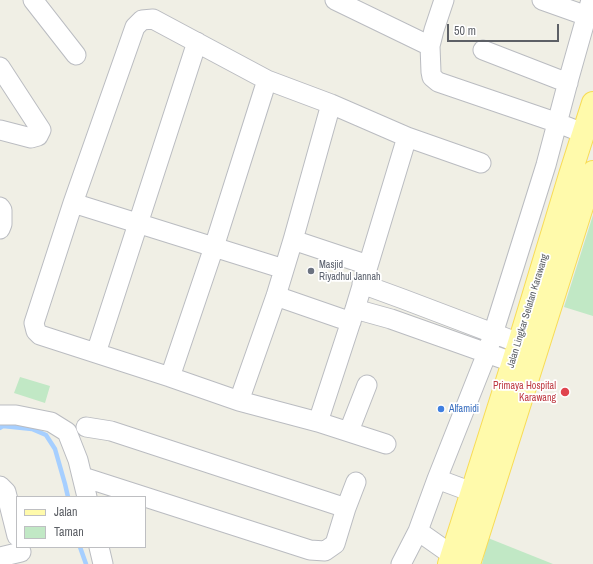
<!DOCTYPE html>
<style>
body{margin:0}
#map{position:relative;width:593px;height:564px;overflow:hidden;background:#f0efe5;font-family:"Archivo Narrow",sans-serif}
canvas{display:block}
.legend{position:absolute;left:16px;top:496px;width:130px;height:52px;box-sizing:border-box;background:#fff;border:1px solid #bebfc2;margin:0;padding:5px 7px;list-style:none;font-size:12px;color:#5d6066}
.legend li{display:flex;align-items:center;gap:8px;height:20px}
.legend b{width:20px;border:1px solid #bebfc2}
.scale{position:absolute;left:447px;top:24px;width:112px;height:18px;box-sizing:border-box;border:2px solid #5d6066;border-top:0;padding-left:5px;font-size:12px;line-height:14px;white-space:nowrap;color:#5d6066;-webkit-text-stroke:3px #fff;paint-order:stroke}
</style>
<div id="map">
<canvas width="593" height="564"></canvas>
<ul class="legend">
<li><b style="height:5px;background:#fffaab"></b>Jalan</li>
<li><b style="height:11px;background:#c1e8c5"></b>Taman</li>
</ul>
<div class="scale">50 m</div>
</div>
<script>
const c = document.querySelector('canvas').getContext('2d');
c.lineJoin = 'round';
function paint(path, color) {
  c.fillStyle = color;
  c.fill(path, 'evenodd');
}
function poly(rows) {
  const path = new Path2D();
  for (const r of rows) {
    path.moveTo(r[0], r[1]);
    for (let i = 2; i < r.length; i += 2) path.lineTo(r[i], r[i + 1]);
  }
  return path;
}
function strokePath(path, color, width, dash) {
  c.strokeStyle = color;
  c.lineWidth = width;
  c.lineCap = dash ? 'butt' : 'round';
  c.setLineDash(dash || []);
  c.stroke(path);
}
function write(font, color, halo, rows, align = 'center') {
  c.font = font + ' "Archivo Narrow",sans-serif';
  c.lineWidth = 3.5;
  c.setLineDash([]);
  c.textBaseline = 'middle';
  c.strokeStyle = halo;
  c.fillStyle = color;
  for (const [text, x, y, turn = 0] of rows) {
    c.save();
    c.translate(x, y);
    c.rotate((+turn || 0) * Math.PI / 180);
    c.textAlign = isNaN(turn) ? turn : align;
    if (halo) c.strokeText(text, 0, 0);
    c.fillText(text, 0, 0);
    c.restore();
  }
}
const green = poly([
 [593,215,593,316,564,307],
 [20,377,50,386,45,403,14,393],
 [488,538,553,564,482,564]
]);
const stream = poly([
 [0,428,3,426,32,429,46,435,55,449,65,484,68,497],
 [80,547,86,564]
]);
const minor = poly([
 [33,0,76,55],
 [335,0,430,46],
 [444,0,434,30,430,46,431,72,432,77,438,82,558,123,583,133],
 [542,0,587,16],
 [483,50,568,83],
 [0,67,41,130,38,136,31,138,0,130],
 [73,203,284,269],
 [0,207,2,210,2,224,0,229],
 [293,240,368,265],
 [362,284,403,299,519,343],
 [276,296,351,322],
 [355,309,391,319,512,362],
 [96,353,197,42],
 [170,377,214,247,267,80],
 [239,401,276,296,293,240,331,104],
 [0,415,16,415,51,422,67,432,78,460,87,497],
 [318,422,355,309,407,137],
 [86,427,111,431,346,508],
 [349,431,367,385],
 [386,444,318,422,239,401,170,377,40,335,36,331,34,323,73,203,135,27,142,20,153,19,267,80,331,104,407,137,481,163],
 [83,477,310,550,325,551,335,544,346,508,356,482],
 [437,479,472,492],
 [0,486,6,492,17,536],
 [418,531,452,555],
 [99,547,103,564],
 [0,557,21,552],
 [401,564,418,531,437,479,487,353,546,165,569,78,591,0]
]);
const major = poly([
 [449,564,519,343,570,175,593,103],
 [469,564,593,172]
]);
const markers = [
 [311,271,4,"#6b7280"],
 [565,392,5,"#e0444e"],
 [441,409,4,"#3f7fe0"]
];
const worshipNames = [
 ["Masjid",319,265],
 ["Riyadhul Jannah",319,277]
];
const streetNames = [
 ["Jalan Lingkar Selatan Karawang",528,311,-73]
];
const healthNames = [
 ["Primaya Hospital",556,386],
 ["Karawang",556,398]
];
const shopNames = [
 ["Alfamidi",449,409]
];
paint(green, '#c1e8c5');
strokePath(stream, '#a6cfff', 4.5);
strokePath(minor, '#babcc1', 21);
strokePath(major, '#f8dc56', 24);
strokePath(minor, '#fff', 19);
strokePath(major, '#fffaab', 22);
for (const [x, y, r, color] of markers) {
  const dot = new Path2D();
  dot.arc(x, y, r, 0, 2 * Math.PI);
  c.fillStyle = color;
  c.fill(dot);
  strokePath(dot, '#fff', 1.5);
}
write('10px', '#5b616d', '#fff', worshipNames, 'left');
write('10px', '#5d6066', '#fff', streetNames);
write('10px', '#be3a42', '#fff', healthNames, 'right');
write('10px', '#366cbe', '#fff', shopNames, 'left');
</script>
